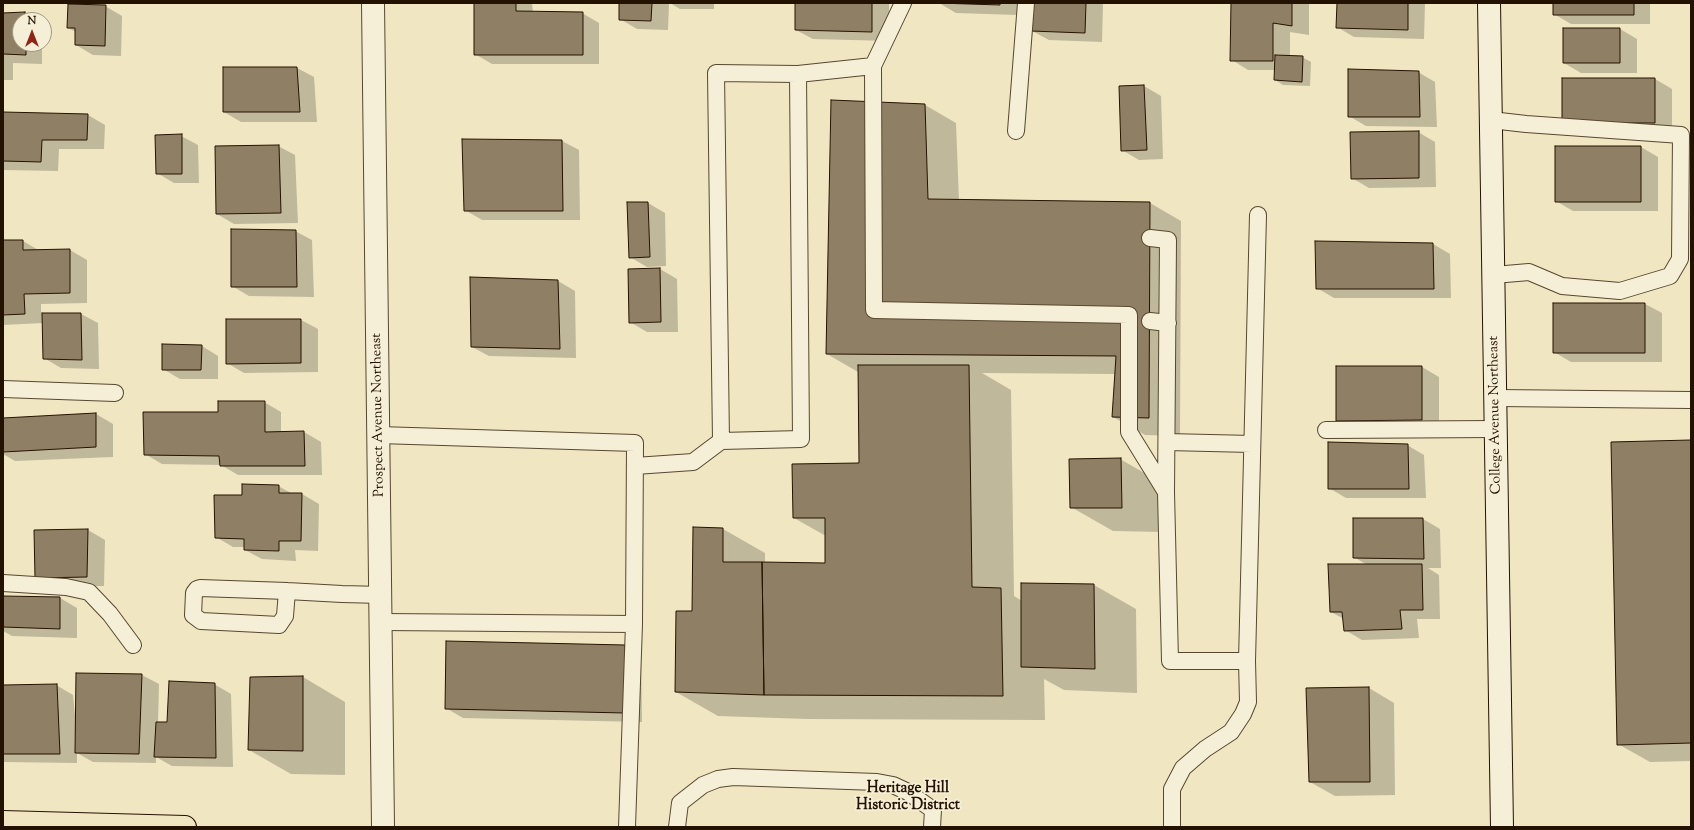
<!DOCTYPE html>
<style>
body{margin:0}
#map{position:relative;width:1694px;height:830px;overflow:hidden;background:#f1e6c2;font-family:"Sorts Mill Goudy",serif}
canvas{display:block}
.frame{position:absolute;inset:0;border:4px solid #241200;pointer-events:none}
.north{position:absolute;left:12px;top:12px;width:40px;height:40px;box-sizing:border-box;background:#f6efd7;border:1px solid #a29781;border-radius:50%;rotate:0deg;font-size:11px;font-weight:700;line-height:16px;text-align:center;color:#241200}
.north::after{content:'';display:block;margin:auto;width:14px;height:18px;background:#8f2418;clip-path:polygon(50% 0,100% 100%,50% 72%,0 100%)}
</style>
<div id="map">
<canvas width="1694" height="830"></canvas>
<div class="frame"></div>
<div class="north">N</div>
</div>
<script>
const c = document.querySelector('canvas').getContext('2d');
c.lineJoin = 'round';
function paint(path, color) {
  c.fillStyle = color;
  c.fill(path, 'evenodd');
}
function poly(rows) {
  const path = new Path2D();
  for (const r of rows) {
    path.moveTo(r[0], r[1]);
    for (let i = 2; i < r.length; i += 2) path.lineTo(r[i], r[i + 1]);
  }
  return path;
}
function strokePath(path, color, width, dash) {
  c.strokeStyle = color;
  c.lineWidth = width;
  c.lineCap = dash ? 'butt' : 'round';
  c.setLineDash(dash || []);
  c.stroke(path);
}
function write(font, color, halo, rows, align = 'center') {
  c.font = font + ' "Sorts Mill Goudy",serif';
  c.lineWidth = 3.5;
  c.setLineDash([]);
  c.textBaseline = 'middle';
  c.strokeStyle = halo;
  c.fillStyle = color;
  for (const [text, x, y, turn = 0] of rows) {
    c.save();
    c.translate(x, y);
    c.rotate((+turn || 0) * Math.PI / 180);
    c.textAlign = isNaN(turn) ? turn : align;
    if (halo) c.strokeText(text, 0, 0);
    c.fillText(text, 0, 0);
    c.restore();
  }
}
const shadow = poly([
 [475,3,532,3,533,13,582,13,599,23,599,64,492,64,475,54],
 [620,3,669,3,668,30,637,29,620,19],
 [670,3,714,3,714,9,680,9],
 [796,3,889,3,889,41,813,39,796,30],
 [939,3,1017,3,1017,15,956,13],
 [1033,3,1103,3,1102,42,1049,40,1032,31],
 [1232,3,1309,3,1309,35,1290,32,1290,57,1302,57,1311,62,1310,86,1283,85,1275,80,1275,70,1248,70,1232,60],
 [1338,3,1425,3,1424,39,1354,37,1337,27],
 [1554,3,1650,3,1650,24,1571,24,1554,14],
 [105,6,122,16,121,56,93,55,76,45,76,32,68,28],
 [3,13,25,13,36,20,20,20,20,44,42,44,42,64,13,63,13,80,3,80],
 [1620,29,1637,39,1637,73,1581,73,1564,63],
 [297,68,314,77,317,122,241,122,224,112],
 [1418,72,1435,82,1437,127,1366,126,1349,116],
 [1563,79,1655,79,1672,89,1672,132,1580,132],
 [1144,86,1161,96,1163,159,1139,160,1122,150,1120,87],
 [925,105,956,123,959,201,1150,203,1181,221,1180,436,1145,435,1113,417,1116,374,982,373,1011,390,1014,596,1022,601,1094,585,1136,609,1137,693,1064,690,1044,679,1045,720,807,719,718,716,676,692,693,612,723,529,765,553,765,563,826,564,826,536,794,518,860,464,858,372,827,354],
 [3,113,88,115,105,125,104,149,59,149,58,171,3,170],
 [1418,132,1435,142,1436,187,1369,188,1352,178],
 [181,136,198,145,199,183,174,183,157,173],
 [562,141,579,150,580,220,482,220,465,210],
 [278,146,295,155,298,223,234,224,217,214],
 [1556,147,1641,147,1658,157,1658,211,1573,211,1556,201],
 [628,203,648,203,665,213,666,266,647,267,630,257],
 [295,231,312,240,314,297,249,296,232,286],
 [3,241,23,241,40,251,70,250,87,260,87,303,41,304,41,314,81,314,98,323,99,369,61,368,44,358,43,323,3,325],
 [1433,244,1450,254,1451,298,1334,298,1317,288],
 [660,269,677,279,678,332,647,332,630,322],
 [558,281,575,291,576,358,489,356,472,347],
 [1554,304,1645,304,1662,313,1662,362,1571,362,1554,352],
 [227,320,301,320,318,329,318,372,244,373,227,363],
 [202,346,218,356,218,379,180,379,163,369],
 [1422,367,1439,377,1439,429,1354,430,1337,420],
 [264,402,281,412,281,432,304,432,321,442,322,475,238,475,221,465,162,464,145,454],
 [96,414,113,424,113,457,15,461,3,454,3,419],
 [1691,441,1691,761,1650,762,1618,744],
 [1407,445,1424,455,1426,498,1346,498,1329,488],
 [1120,459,1162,483,1163,532,1113,531,1071,507],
 [278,486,293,494,302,494,319,504,318,551,295,550,296,561,262,559,245,550,245,547,233,547,216,537,243,496],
 [1354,519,1423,519,1440,529,1441,568,1428,568,1439,575,1440,619,1417,619,1419,638,1362,640,1345,630,1344,619,1331,612,1367,565,1354,557],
 [88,530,105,540,104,586,53,587,36,577,35,531],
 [3,597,60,598,77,608,77,638,12,636,3,631],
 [624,646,641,656,642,722,463,718,446,708],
 [77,674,142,675,159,684,158,723,168,723,214,684,231,694,233,767,172,766,156,757,156,763,93,762,77,753,77,763,3,762,3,686,56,685,73,695,75,715,76,715],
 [303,677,345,702,345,775,291,774,249,750],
 [1369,688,1394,703,1395,795,1335,796,1310,782]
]);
const building = poly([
 [474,3,516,3,516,11,583,12,583,55,474,55,474,3],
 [619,3,652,3,651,21,619,20,619,3],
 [795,3,872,3,872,32,795,30,795,3],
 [1000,3,1000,5,938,3,1000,3],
 [1032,3,1086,3,1085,33,1031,31,1032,3],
 [1231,3,1292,3,1292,26,1273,23,1273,61,1230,61,1231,3],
 [1337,3,1408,3,1408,30,1336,28,1337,3],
 [1553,3,1634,3,1634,15,1553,15,1553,3],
 [68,4,106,5,105,46,75,45,75,28,67,28,68,4],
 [25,12,25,20,20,20,20,44,26,44,26,55,3,54,3,13,25,12],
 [1563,28,1620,28,1620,63,1563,63,1563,28],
 [1275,55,1303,56,1302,82,1274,80,1275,55],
 [223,67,297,67,300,112,223,112,223,67],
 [1348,69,1419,71,1420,117,1348,117,1348,69],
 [1562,78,1655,78,1655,123,1562,123,1562,78],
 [1144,85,1147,150,1121,151,1119,86,1144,85],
 [831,100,925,104,928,199,1150,202,1149,418,1112,417,1116,356,826,354,831,100],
 [3,112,88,114,87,140,42,140,41,162,3,161,3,112],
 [1419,131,1419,178,1351,179,1350,132,1419,131],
 [182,134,182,174,156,174,155,135,182,134],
 [462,139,562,140,563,211,464,211,462,139],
 [279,145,281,213,216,214,215,146,279,145],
 [1555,146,1641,146,1641,202,1555,202,1555,146],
 [627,202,648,202,650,257,629,258,627,202],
 [231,229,296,230,297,287,231,287,231,229],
 [3,240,23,240,23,250,70,249,70,293,24,294,25,314,3,315,3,240],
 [1315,241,1433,243,1434,289,1316,289,1315,241],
 [660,268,661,322,629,323,628,269,660,268],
 [470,277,558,280,560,349,471,347,470,277],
 [1553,303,1645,303,1645,353,1553,353,1553,303],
 [42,313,81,313,82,360,43,359,42,313],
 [226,319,301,319,301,363,226,364,226,319],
 [162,344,202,345,201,370,162,370,162,344],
 [858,365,969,365,972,587,1001,588,1003,696,764,695,762,562,825,563,825,518,793,518,792,464,859,463,858,365],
 [1336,366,1422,366,1422,420,1336,421,1336,366],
 [218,401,265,401,265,432,304,431,305,466,220,466,219,456,144,455,143,412,218,412,218,401],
 [96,413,96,447,3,452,3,418,96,413],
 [1691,440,1691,743,1617,745,1611,442,1691,440],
 [1328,442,1408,444,1409,489,1328,489,1328,442],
 [1121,458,1122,508,1070,508,1069,459,1121,458],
 [242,484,279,485,279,493,302,493,301,541,279,541,279,551,244,550,244,539,215,538,214,495,242,495,242,484],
 [1353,518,1423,518,1424,559,1353,558,1353,518],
 [693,527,723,528,723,562,762,562,764,695,675,692,676,611,692,611,693,527],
 [88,529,87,577,35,578,34,530,88,529],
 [1328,564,1422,564,1423,610,1400,610,1402,629,1344,631,1342,612,1330,612,1328,564],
 [1021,583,1094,584,1095,669,1021,667,1021,583],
 [3,596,60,597,60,629,3,627,3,596],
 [446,641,625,645,625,713,445,709,446,641],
 [76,673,142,674,139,754,75,753,76,673],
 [303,676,303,751,248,750,250,677,303,676],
 [169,681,215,683,216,758,154,757,156,722,167,722,169,681],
 [57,684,60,754,3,754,3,685,57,684],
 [1369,687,1370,782,1309,782,1306,688,1369,687]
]);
const lane = poly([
 [903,3,873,66,874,310,1129,315,1129,432,1166,492,1170,661,1247,661,1258,215],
 [798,74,873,66],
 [1491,120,1526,124,1681,135,1680,259,1670,276,1620,291,1562,286,1529,272,1494,275],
 [1016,131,1026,3],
 [1150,238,1168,240,1166,492],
 [1150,321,1168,323],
 [3,389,115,393],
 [1496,398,1691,400],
 [1326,430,1496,429],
 [379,435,635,443,634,624,627,827],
 [1167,442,1252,444],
 [635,466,693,462,721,441,716,73,798,74,801,439,721,441],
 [3,583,66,587,89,592,110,614,133,645],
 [287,591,285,616,279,625,201,621,193,615,194,593,197,589,200,588,287,591,342,594,382,595],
 [382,622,634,624],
 [677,827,680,803,703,785,718,779,733,777,877,782,893,785,908,792,933,810,932,827],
 [1172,827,1172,789,1183,768,1205,749,1231,732,1243,714,1248,702,1247,661]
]);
const street = poly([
 [373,3,383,827]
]);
const secondary = poly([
 [1489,3,1502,827]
]);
const primary = poly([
 [3,822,185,827]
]);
const streetNames = [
 ["Prospect Avenue Northeast",379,415,-91],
 ["College Avenue Northeast",1496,415,-91]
];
const neighbourhoodNames = [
 ["Heritage Hill",908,789],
 ["Historic District",908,806]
];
paint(shadow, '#0003');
paint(building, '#8f8065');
strokePath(building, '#241200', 1);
strokePath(lane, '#574730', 18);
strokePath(street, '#574730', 24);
strokePath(secondary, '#241200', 24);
strokePath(primary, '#241200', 24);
strokePath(lane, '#f6efd7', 16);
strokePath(street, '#f6efd7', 22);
strokePath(secondary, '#f6efd7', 22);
strokePath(primary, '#f1e6c2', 22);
write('14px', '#241200', '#f6efd7', streetNames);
write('bold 15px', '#241200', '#f6efd7', neighbourhoodNames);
</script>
